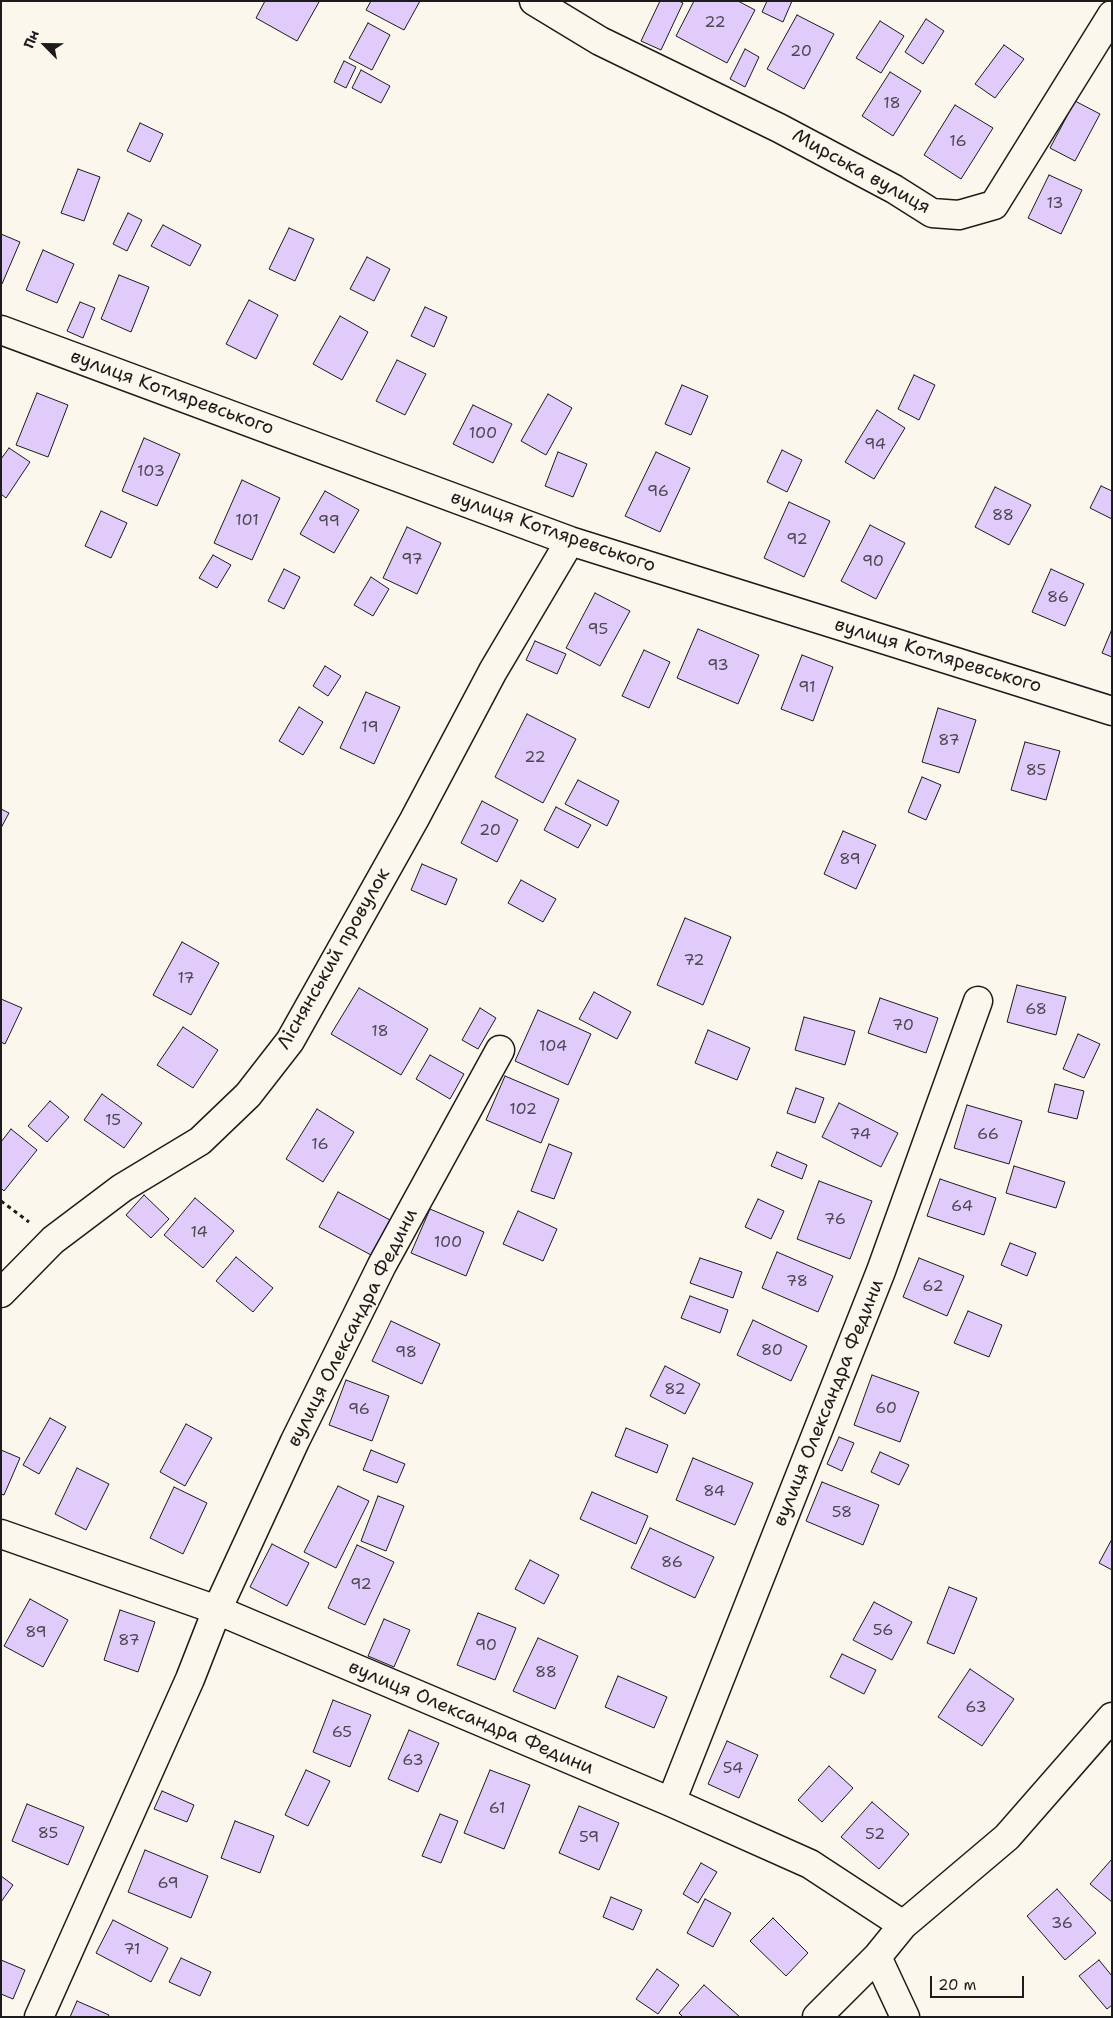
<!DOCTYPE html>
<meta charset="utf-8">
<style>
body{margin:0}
#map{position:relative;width:1113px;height:2018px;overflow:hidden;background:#fbf7ec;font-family:"Shantell Sans",sans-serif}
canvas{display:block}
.frame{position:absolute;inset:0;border:2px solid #1c1c1c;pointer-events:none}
.north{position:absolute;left:20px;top:20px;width:50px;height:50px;-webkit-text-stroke:4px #fbf7ec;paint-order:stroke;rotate:293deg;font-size:14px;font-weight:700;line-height:20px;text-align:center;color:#1c1c1c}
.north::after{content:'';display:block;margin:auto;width:18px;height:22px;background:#1c1c1c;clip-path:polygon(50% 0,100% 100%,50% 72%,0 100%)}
.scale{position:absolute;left:930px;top:1976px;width:94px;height:22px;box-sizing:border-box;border:2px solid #1c1c1c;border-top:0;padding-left:6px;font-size:15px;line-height:18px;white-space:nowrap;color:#1c1c1c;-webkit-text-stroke:4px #fbf7ec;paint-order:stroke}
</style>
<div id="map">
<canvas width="1113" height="2018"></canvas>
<div class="frame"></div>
<div class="north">Пн</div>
<div class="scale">20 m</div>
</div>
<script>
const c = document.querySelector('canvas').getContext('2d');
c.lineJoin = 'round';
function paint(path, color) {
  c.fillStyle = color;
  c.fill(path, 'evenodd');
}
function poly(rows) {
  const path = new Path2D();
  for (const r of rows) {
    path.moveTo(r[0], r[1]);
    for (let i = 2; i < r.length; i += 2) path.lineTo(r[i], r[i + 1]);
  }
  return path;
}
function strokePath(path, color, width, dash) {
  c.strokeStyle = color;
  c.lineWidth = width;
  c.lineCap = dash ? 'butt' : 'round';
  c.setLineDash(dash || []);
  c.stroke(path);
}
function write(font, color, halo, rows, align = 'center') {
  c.font = font + ' "Shantell Sans",sans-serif';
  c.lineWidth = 4;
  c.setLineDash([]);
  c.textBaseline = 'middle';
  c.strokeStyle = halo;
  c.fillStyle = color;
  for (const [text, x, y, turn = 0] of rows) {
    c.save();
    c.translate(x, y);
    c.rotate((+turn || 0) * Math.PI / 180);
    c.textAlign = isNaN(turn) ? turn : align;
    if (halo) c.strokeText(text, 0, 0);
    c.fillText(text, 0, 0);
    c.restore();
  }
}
const building = poly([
 [265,1,317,1,319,2,297,41,256,18,265,1],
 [371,1,420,1,404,30,366,10,371,1],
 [660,1,679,1,683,3,661,50,641,41,660,1],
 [694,1,738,1,755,10,727,63,676,36,694,1],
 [767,1,792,1,783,22,762,12,767,1],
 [797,15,834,34,804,89,767,69,797,15],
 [926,19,944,31,923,64,905,52,926,19],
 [880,21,904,36,881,73,856,58,880,21],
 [368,23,390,35,372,70,349,58,368,23],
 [1004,45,1024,59,995,98,975,84,1004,45],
 [745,49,759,57,745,87,730,79,745,49],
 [344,61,356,67,346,88,334,82,344,61],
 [361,70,390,86,381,103,352,88,361,70],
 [890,72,921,91,893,136,862,116,890,72],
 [1075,101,1100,114,1075,161,1050,148,1075,101],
 [955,105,993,128,961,179,924,155,955,105],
 [140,123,163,134,150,162,127,151,140,123],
 [78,169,100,177,84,221,61,213,78,169],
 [1049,175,1082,190,1061,234,1028,218,1049,175],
 [128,213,142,220,127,251,113,244,128,213],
 [163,225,201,245,190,266,151,246,163,225],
 [289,228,314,239,295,281,269,269,289,228],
 [1,234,20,242,2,284,1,284,1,234],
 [43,250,74,264,57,303,26,290,43,250],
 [367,257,390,269,374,301,350,289,367,257],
 [119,275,149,287,131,332,101,319,119,275],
 [249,300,278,315,256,359,226,344,249,300],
 [80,302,95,308,83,338,67,331,80,302],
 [425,307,447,317,434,347,411,336,425,307],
 [340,316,368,332,342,380,313,364,340,316],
 [397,360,426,374,405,415,376,401,397,360],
 [914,375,935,385,919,420,898,409,914,375],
 [682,385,708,396,691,435,665,424,682,385],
 [37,393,68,405,48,457,16,445,37,393],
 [548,394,572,408,546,455,521,441,548,394],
 [473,405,512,424,493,463,453,444,473,405],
 [877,410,905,428,874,479,845,462,877,410],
 [144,438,180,454,157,506,122,491,144,438],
 [9,448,30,462,6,498,1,494,1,459,9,448],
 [782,450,802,460,787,492,767,482,782,450],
 [558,452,587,464,573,497,545,486,558,452],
 [656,452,690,468,660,532,625,516,656,452],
 [242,480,280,498,252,560,214,543,242,480],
 [1101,486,1112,491,1112,519,1090,508,1101,486],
 [995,487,1031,505,1009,545,975,527,995,487],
 [325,491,359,510,334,553,300,534,325,491],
 [789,502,830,521,804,577,764,558,789,502],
 [101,511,127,523,111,558,85,546,101,511],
 [870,525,905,543,876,599,841,581,870,525],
 [407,527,441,543,417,594,383,578,407,527],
 [213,555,231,565,217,588,199,578,213,555],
 [284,569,300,577,284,609,268,601,284,569],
 [1051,569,1084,584,1065,626,1032,612,1051,569],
 [371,577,389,589,373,616,354,605,371,577],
 [595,593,630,611,600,666,566,648,595,593],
 [698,629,759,655,738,704,677,678,698,629],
 [1112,629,1112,657,1102,653,1112,629],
 [535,641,566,654,557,674,526,660,535,641],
 [644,650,670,662,649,708,622,696,644,650],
 [802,655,833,667,813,721,781,709,802,655],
 [325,666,341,676,328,696,313,686,325,666],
 [366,692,400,707,374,764,340,748,366,692],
 [299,707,323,722,303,755,279,741,299,707],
 [938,708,976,720,959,773,922,762,938,708],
 [527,714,576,739,543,803,495,777,527,714],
 [1025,742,1060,751,1046,800,1011,790,1025,742],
 [922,777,941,785,926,820,908,812,922,777],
 [578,780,619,801,607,826,565,804,578,780],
 [482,801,518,820,497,862,461,843,482,801],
 [556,807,591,825,578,848,544,830,556,807],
 [1,809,9,813,1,828,1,809],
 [843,831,876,845,856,889,824,874,843,831],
 [422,864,457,879,446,905,411,890,422,864],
 [521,880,556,899,543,922,508,903,521,880],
 [685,918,731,937,703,1005,657,985,685,918],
 [182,942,219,963,191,1015,153,995,182,942],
 [1017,985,1066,997,1056,1035,1007,1022,1017,985],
 [359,988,428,1029,401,1075,331,1034,359,988],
 [594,992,631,1012,617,1039,579,1019,594,992],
 [880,998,938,1018,926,1053,868,1033,880,998],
 [1,999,22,1008,5,1044,1,1042,1,999],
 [480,1008,496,1018,478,1049,462,1040,480,1008],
 [538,1010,591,1034,568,1085,515,1061,538,1010],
 [804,1017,855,1031,845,1065,795,1050,804,1017],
 [183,1027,218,1050,193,1088,157,1065,183,1027],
 [708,1030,750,1048,737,1080,695,1063,708,1030],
 [1078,1034,1100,1044,1084,1078,1063,1069,1078,1034],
 [430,1055,464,1074,450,1099,416,1079,430,1055],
 [505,1076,559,1099,541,1143,486,1120,505,1076],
 [1055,1084,1084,1091,1077,1119,1048,1112,1055,1084],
 [796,1088,824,1098,815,1123,787,1113,796,1088],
 [102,1094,142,1123,124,1148,84,1120,102,1094],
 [50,1101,69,1117,47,1142,28,1126,50,1101],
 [839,1103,898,1133,881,1167,822,1137,839,1103],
 [967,1105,1022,1121,1009,1164,954,1148,967,1105],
 [317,1109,354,1132,323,1182,286,1159,317,1109],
 [11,1129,37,1150,4,1191,1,1188,1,1142,11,1129],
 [549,1144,572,1153,554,1199,531,1191,549,1144],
 [777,1152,807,1165,802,1179,771,1166,777,1152],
 [1014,1166,1065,1182,1056,1208,1006,1193,1014,1166],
 [940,1179,996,1198,984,1235,927,1216,940,1179],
 [819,1181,872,1201,850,1259,797,1239,819,1181],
 [338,1192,390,1220,371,1255,319,1227,338,1192],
 [144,1195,169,1219,151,1238,126,1215,144,1195],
 [195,1198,234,1231,203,1268,164,1235,195,1198],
 [758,1199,784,1211,771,1239,745,1227,758,1199],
 [430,1209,484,1232,466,1276,411,1253,430,1209],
 [518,1211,557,1229,543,1261,503,1244,518,1211],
 [1010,1243,1036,1253,1027,1276,1001,1265,1010,1243],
 [777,1252,833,1276,818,1312,762,1288,777,1252],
 [236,1257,273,1288,253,1312,216,1281,236,1257],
 [700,1258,742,1272,733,1298,690,1283,700,1258],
 [919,1258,964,1276,947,1316,903,1297,919,1258],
 [690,1296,728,1310,720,1333,681,1318,690,1296],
 [968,1311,1002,1325,989,1357,954,1343,968,1311],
 [753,1320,807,1346,791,1381,737,1355,753,1320],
 [391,1321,440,1344,422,1384,372,1361,391,1321],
 [665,1366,700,1384,685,1414,650,1396,665,1366],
 [872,1375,919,1392,900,1442,854,1425,872,1375],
 [346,1380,389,1396,372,1441,329,1425,346,1380],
 [50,1418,66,1427,39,1474,23,1465,50,1418],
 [186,1424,212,1438,185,1486,160,1472,186,1424],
 [626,1428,668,1445,657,1473,615,1456,626,1428],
 [839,1437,854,1443,842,1471,827,1464,839,1437],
 [1,1450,20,1458,4,1495,1,1494,1,1450],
 [371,1450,405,1464,397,1483,363,1470,371,1450],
 [880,1452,909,1465,899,1485,871,1472,880,1452],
 [693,1458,753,1483,735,1525,676,1500,693,1458],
 [77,1468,109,1484,86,1530,55,1514,77,1468],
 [822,1482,879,1505,863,1545,806,1521,822,1482],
 [338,1486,369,1501,336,1568,304,1552,338,1486],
 [174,1487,207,1503,183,1554,150,1538,174,1487],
 [592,1492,648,1516,636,1544,580,1519,592,1492],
 [378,1496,404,1506,386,1551,361,1541,378,1496],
 [650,1528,714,1557,695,1598,631,1568,650,1528],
 [1112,1539,1112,1570,1099,1563,1112,1539],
 [272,1544,309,1563,287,1606,250,1587,272,1544],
 [357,1545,394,1562,365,1625,328,1608,357,1545],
 [530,1560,559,1575,544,1604,515,1589,530,1560],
 [949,1587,977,1598,954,1654,927,1643,949,1587],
 [30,1599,68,1620,43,1667,4,1646,30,1599],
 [874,1602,912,1622,892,1660,853,1640,874,1602],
 [120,1610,155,1622,138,1672,104,1660,120,1610],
 [478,1613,516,1628,495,1680,457,1665,478,1613],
 [384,1619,410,1630,394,1667,368,1656,384,1619],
 [538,1638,578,1656,555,1709,513,1691,538,1638],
 [842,1654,876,1670,864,1694,830,1677,842,1654],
 [970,1669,1014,1699,982,1746,938,1717,970,1669],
 [618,1676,667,1697,654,1728,605,1707,618,1676],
 [333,1700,371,1715,350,1767,313,1752,333,1700],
 [409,1730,439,1743,418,1792,388,1779,409,1730],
 [727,1741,758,1755,739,1798,708,1784,727,1741],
 [829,1766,853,1788,822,1822,798,1800,829,1766],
 [306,1770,330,1781,308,1826,285,1815,306,1770],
 [490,1770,530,1785,504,1849,464,1833,490,1770],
 [162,1791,194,1805,187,1822,154,1809,162,1791],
 [872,1802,909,1834,879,1869,841,1837,872,1802],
 [27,1804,84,1827,68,1865,12,1841,27,1804],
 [579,1806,619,1823,599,1870,559,1853,579,1806],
 [440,1814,458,1821,441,1863,422,1856,440,1814],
 [235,1821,274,1836,260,1873,221,1858,235,1821],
 [145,1850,208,1876,191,1918,128,1892,145,1850],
 [1112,1859,1112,1902,1090,1884,1112,1859],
 [701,1863,717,1872,698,1903,683,1894,701,1863],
 [1,1876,13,1885,1,1902,1,1876],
 [1057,1889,1096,1933,1065,1960,1027,1916,1057,1889],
 [611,1897,642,1910,633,1930,603,1917,611,1897],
 [705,1899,731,1913,713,1947,687,1933,705,1899],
 [773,1918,808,1953,786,1976,750,1941,773,1918],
 [113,1920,168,1948,151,1982,96,1953,113,1920],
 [181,1958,211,1972,200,1996,169,1982,181,1958],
 [1,1960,25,1970,13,1999,1,1994,1,1960],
 [1099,1960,1112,1976,1112,2005,1107,2009,1079,1976,1099,1960],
 [657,1969,679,1985,658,2014,636,1999,657,1969],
 [704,1985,740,2017,683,2017,679,2013,704,1985],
 [77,2001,109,2015,108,2017,70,2017,77,2001]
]);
const path = poly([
 [1,1201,29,1222]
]);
const minor = poly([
 [534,1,600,41,779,128,894,189,932,213,959,215,994,205,1112,15],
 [1,330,570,541,1112,711],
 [1,1293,53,1240,122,1188,200,1141,248,1095,290,1041,414,820,493,671,570,541],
 [1,1534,217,1610,671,1802,810,1864,903,1925],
 [671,1802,881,1271,978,1001],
 [877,1957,905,2017],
 [39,2017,190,1679,217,1610,295,1441,382,1265,500,1050],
 [817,2017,877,1957,903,1925,1007,1837,1112,1717]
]);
const numberNames = [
 ["22",715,23],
 ["20",801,52],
 ["18",892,104],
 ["16",958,142],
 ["13",1055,204],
 ["100",483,434],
 ["94",875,445],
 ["103",151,472],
 ["96",658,492],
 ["88",1003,516],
 ["101",247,521],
 ["99",329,522],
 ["92",797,540],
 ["97",412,560],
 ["90",873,562],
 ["86",1058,598],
 ["95",598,630],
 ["93",718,666],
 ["91",807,688],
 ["19",370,728],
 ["87",949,741],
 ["22",535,758],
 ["85",1036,771],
 ["20",490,831],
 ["89",850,860],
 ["72",694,961],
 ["17",186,979],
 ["68",1036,1010],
 ["70",903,1026],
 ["18",380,1032],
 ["104",553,1047],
 ["102",523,1110],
 ["15",113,1121],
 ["74",860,1135],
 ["66",988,1135],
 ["16",320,1145],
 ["64",962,1207],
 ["76",835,1220],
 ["14",199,1233],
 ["100",448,1243],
 ["78",797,1282],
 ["62",933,1287],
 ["80",772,1351],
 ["98",406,1353],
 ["82",675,1390],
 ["60",886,1409],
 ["96",359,1410],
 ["84",714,1492],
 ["58",842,1513],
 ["86",672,1563],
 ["92",361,1585],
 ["56",883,1631],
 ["89",36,1633],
 ["87",129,1641],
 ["90",486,1646],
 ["88",546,1673],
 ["63",976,1708],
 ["65",342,1733],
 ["63",413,1761],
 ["54",733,1769],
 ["61",497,1809],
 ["85",48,1834],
 ["52",875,1835],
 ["59",589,1838],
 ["69",168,1884],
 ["36",1062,1924],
 ["71",132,1950]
];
const streetNames = [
 ["Мирська вулиця",861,172,29],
 ["вулиця Котляревського",172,393,20],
 ["вулиця Котляревського",553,532,19],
 ["вулиця Котляревського",938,656,17],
 ["Ліснянський провулок",334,959,-60],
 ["вулиця Олександра Федини",353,1328,-63],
 ["вулиця Олександра Федини",829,1403,-68],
 ["вулиця Олександра Федини",471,1718,23]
];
paint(building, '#e1cbfb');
strokePath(building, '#1c1c1c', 1);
strokePath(minor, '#1c1c1c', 31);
strokePath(path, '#1c1c1c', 3, [4, 4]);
strokePath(minor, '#fbf7ec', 28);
write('16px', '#4d4854', null, numberNames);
write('19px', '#1c1c1c', '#fbf7ec', streetNames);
</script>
